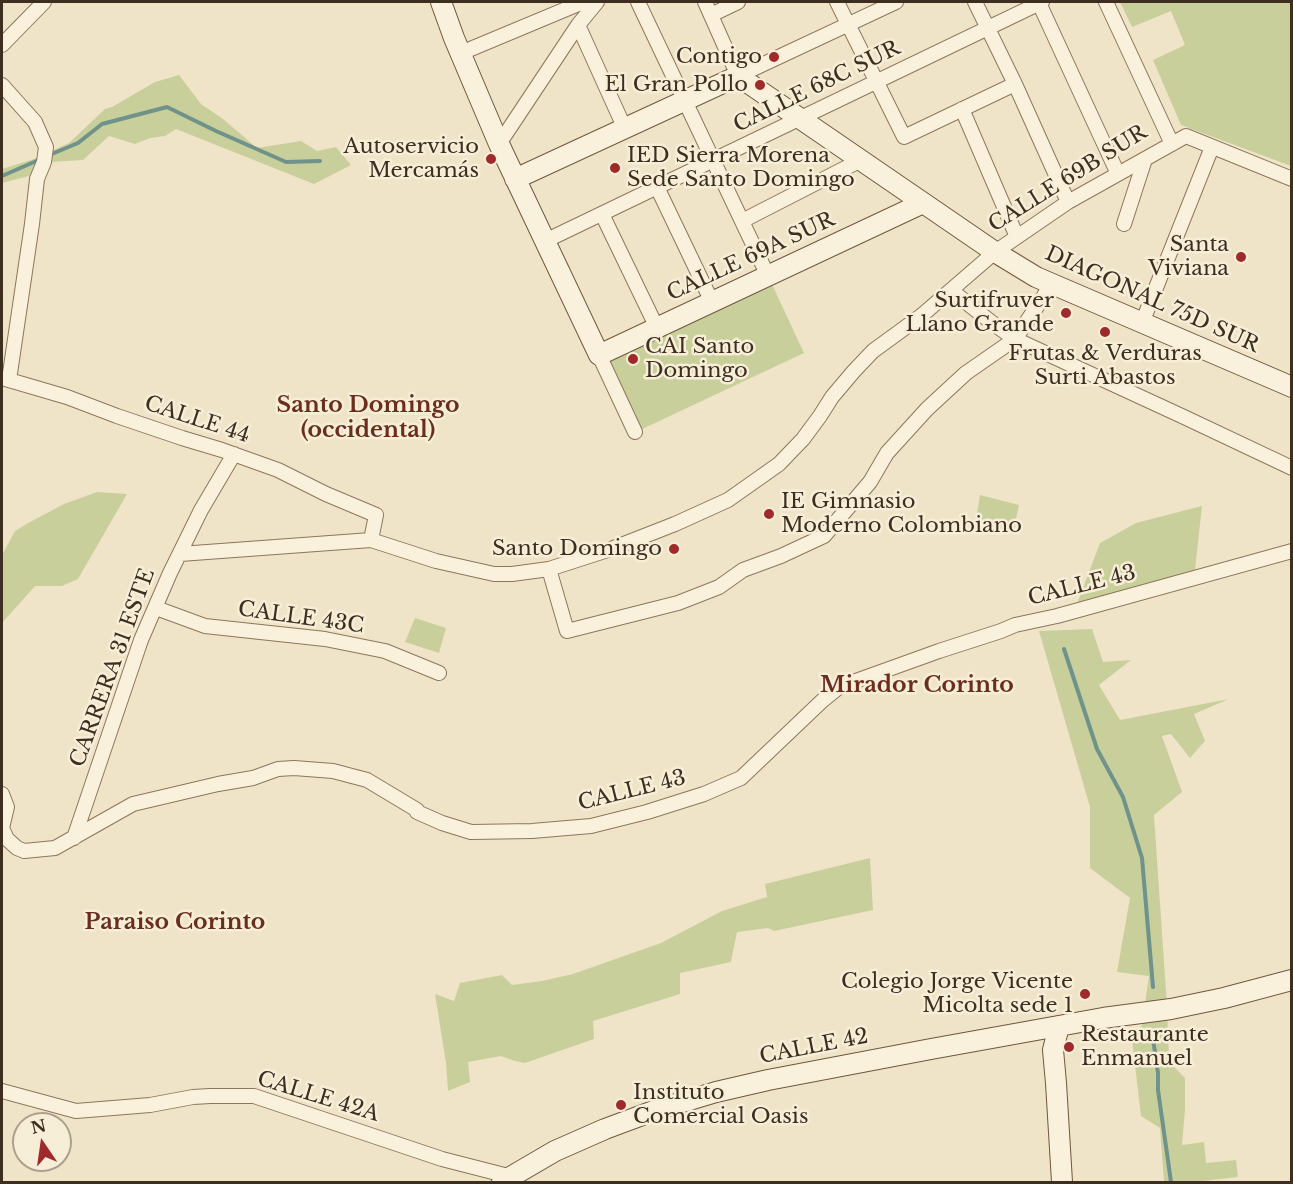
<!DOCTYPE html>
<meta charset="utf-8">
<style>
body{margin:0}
#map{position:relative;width:1293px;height:1184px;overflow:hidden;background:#f0e4c8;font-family:"Libre Baskerville",serif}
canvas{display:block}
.frame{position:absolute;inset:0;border:3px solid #3d2e20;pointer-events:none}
.north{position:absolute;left:12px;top:1112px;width:60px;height:60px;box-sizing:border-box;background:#f7eed8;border:2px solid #ada18e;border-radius:50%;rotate:347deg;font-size:16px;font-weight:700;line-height:24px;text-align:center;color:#3d2e20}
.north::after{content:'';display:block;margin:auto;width:21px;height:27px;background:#9e2a2b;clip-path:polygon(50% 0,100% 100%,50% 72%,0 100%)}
</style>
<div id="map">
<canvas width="1293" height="1184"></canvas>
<div class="frame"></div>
<div class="north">N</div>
</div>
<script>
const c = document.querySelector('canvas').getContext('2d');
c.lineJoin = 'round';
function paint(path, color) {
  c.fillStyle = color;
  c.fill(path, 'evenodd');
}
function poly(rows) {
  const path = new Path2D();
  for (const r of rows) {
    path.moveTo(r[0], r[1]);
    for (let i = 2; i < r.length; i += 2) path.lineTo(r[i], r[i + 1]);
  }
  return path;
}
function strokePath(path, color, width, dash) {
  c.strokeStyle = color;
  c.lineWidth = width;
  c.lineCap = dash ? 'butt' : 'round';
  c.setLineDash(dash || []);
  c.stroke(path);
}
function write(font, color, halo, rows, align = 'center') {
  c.font = font + ' "Libre Baskerville",serif';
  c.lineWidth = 5;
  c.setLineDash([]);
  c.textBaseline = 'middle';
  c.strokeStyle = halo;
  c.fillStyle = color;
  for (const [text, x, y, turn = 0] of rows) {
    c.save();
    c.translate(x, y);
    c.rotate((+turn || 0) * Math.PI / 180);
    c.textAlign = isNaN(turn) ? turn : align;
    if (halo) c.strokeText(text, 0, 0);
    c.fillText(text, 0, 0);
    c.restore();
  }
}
const green = poly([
 [1120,2,1291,2,1291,166,1181,125,1153,60,1185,45,1171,11,1132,27],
 [179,75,201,104,223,119,257,148,301,141,317,151,336,147,351,165,314,184,176,129,165,136,150,138,135,144,109,136,83,160,50,162,43,166,29,176,2,183,2,169,34,159,69,143,105,109,112,107,155,82],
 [770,280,804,353,638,431,603,358],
 [97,492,127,494,78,579,62,586,35,586,2,623,2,555,15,531,30,522,64,504],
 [980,495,1019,505,1013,533,976,520],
 [1202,506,1195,570,1077,604,1100,543,1136,523],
 [415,618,446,628,439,653,405,642],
 [1092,629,1103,662,1131,660,1099,685,1120,720,1229,699,1194,714,1205,741,1190,758,1171,734,1162,736,1182,792,1154,815,1167,1006,1169,1062,1185,1078,1185,1110,1182,1145,1204,1142,1206,1163,1236,1160,1238,1177,1193,1182,1164,1182,1160,1128,1141,1116,1132,1039,1142,1025,1149,976,1117,972,1130,898,1090,868,1090,807,1039,631],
 [870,858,873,910,774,931,768,928,737,932,731,962,680,973,680,994,593,1021,594,1039,525,1063,515,1061,501,1056,468,1062,470,1082,448,1091,446,1063,435,994,454,1001,460,983,502,975,512,985,542,981,573,974,661,943,722,911,767,897,765,884]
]);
const stream = poly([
 [47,156,78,143,102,124,167,107,216,131,286,162,320,161],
 [2,176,41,159],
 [1064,649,1097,749,1123,797,1142,858,1153,987],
 [1153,1039,1158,1073,1158,1090,1171,1182]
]);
const street = poly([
 [638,2,768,276],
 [705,2,738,76,896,2],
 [837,2,904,137,1015,84],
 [975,2,1015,84,1068,202],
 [1106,2,1172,144],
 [1039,3,1118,174],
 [711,15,738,2],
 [578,25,625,129],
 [2,45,44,2],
 [461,53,583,2],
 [2,85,35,122,46,147,44,162,37,179,32,224,9,380],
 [962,109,1017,237],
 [499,144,578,25,597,2],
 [657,187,712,302],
 [602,214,657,328],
 [742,221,861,160],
 [1124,224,1145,159],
 [545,241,1042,2],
 [952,291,991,322,1015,339,1184,417,1292,468],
 [1142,323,1212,147],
 [599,355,635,432],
 [2,378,67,397,117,416,182,438,222,450,278,470,326,494,376,515,371,540],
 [180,554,371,540,436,561,494,574,512,574,549,569,611,549,675,524,728,500,779,464,803,439,820,416,832,397,854,371,873,351,921,316,995,252,1068,202,1186,136,1292,179],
 [549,569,567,631,678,603,719,587,743,570,781,556,824,536,870,482,887,453,927,409,966,373,1015,339,1044,296,1050,284],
 [156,608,205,626,325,639,385,651,439,673],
 [2,794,7,807,2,828,7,839,17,848,24,851,55,848,133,804,218,784,253,778,278,769,294,768,333,771,367,780,417,810,417,812,442,823,471,832,532,831,591,826,647,812,704,794,741,778,823,700,839,687,939,651,1001,631,1015,625,1057,616,1292,551],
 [74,838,141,640,170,573,201,510,234,454],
 [2,1091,76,1111,150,1105,193,1097,210,1096,254,1096,442,1159,512,1177]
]);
const secondary = poly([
 [441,2,454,38,499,144,599,355,923,203],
 [515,179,738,76,995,252,1036,277,1292,387],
 [1059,1026,1053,1050,1056,1083,1062,1182],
 [502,1182,555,1151,605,1129,656,1110,716,1092,768,1080,931,1049,1103,1018,1171,1009,1224,998,1292,980]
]);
const markers = [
 [774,57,6,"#9e2a2b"],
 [760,85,6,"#9e2a2b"],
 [491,159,6,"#9e2a2b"],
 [615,168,6,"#9e2a2b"],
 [1241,257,6,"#9e2a2b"],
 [1066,313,6,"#9e2a2b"],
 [1105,332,6,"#9e2a2b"],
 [633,359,6,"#9e2a2b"],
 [769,514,6,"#9e2a2b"],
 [674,549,6,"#9e2a2b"],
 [1085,994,6,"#9e2a2b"],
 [1069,1047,6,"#9e2a2b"],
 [621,1105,6,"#9e2a2b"]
];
const poiNames = [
 ["Contigo",762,57],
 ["El Gran Pollo",748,85],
 ["Autoservicio",479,147],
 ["Mercamás",479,171],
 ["IED Sierra Morena",627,156,"left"],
 ["Sede Santo Domingo",627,180,"left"],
 ["Santa",1229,245],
 ["Viviana",1229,269],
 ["Surtifruver",1054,301],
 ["Llano Grande",1054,325],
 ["CAI Santo",645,347,"left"],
 ["Domingo",645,371,"left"],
 ["Frutas & Verduras",1105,354,"center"],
 ["Surti Abastos",1105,378,"center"],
 ["IE Gimnasio",781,502,"left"],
 ["Moderno Colombiano",781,526,"left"],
 ["Santo Domingo",662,549],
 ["Colegio Jorge Vicente",1073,982],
 ["Micolta sede 1",1073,1006],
 ["Restaurante",1081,1035,"left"],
 ["Enmanuel",1081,1059,"left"],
 ["Instituto",633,1093,"left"],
 ["Comercial Oasis",633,1117,"left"]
];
const streetNames = [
 ["CALLE 68C SUR",817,87,-26],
 ["CALLE 69B SUR",1068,179,-32],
 ["CALLE 69A SUR",751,257,-25],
 ["DIAGONAL 75D SUR",1152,300,24],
 ["CALLE 44",197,420,18],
 ["CALLE 43",1082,586,-14],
 ["CALLE 43C",301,618,8],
 ["CARRERA 31 ESTE",113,668,-70],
 ["CALLE 43",632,791,-14],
 ["CALLE 42",814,1047,-11],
 ["CALLE 42A",318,1097,17]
];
const neighbourhoodNames = [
 ["Santo Domingo",368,406],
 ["(occidental)",368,431],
 ["Mirador Corinto",917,686],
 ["Paraiso Corinto",175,923]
];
paint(green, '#c9cf9b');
strokePath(stream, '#6f938a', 4);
strokePath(street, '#8d765c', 16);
strokePath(secondary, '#6f573f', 22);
strokePath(street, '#faf1dc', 14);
strokePath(secondary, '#faf1dc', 20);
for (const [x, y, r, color] of markers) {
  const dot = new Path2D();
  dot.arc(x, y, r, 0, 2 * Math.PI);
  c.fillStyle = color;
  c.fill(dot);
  strokePath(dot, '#f7eed8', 2);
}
write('21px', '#3d2e20', '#f7eed8', poiNames, 'right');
write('21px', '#3d2e20', '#f7eed8', streetNames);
write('bold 22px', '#6b2e1e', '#f7eed8', neighbourhoodNames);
</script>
